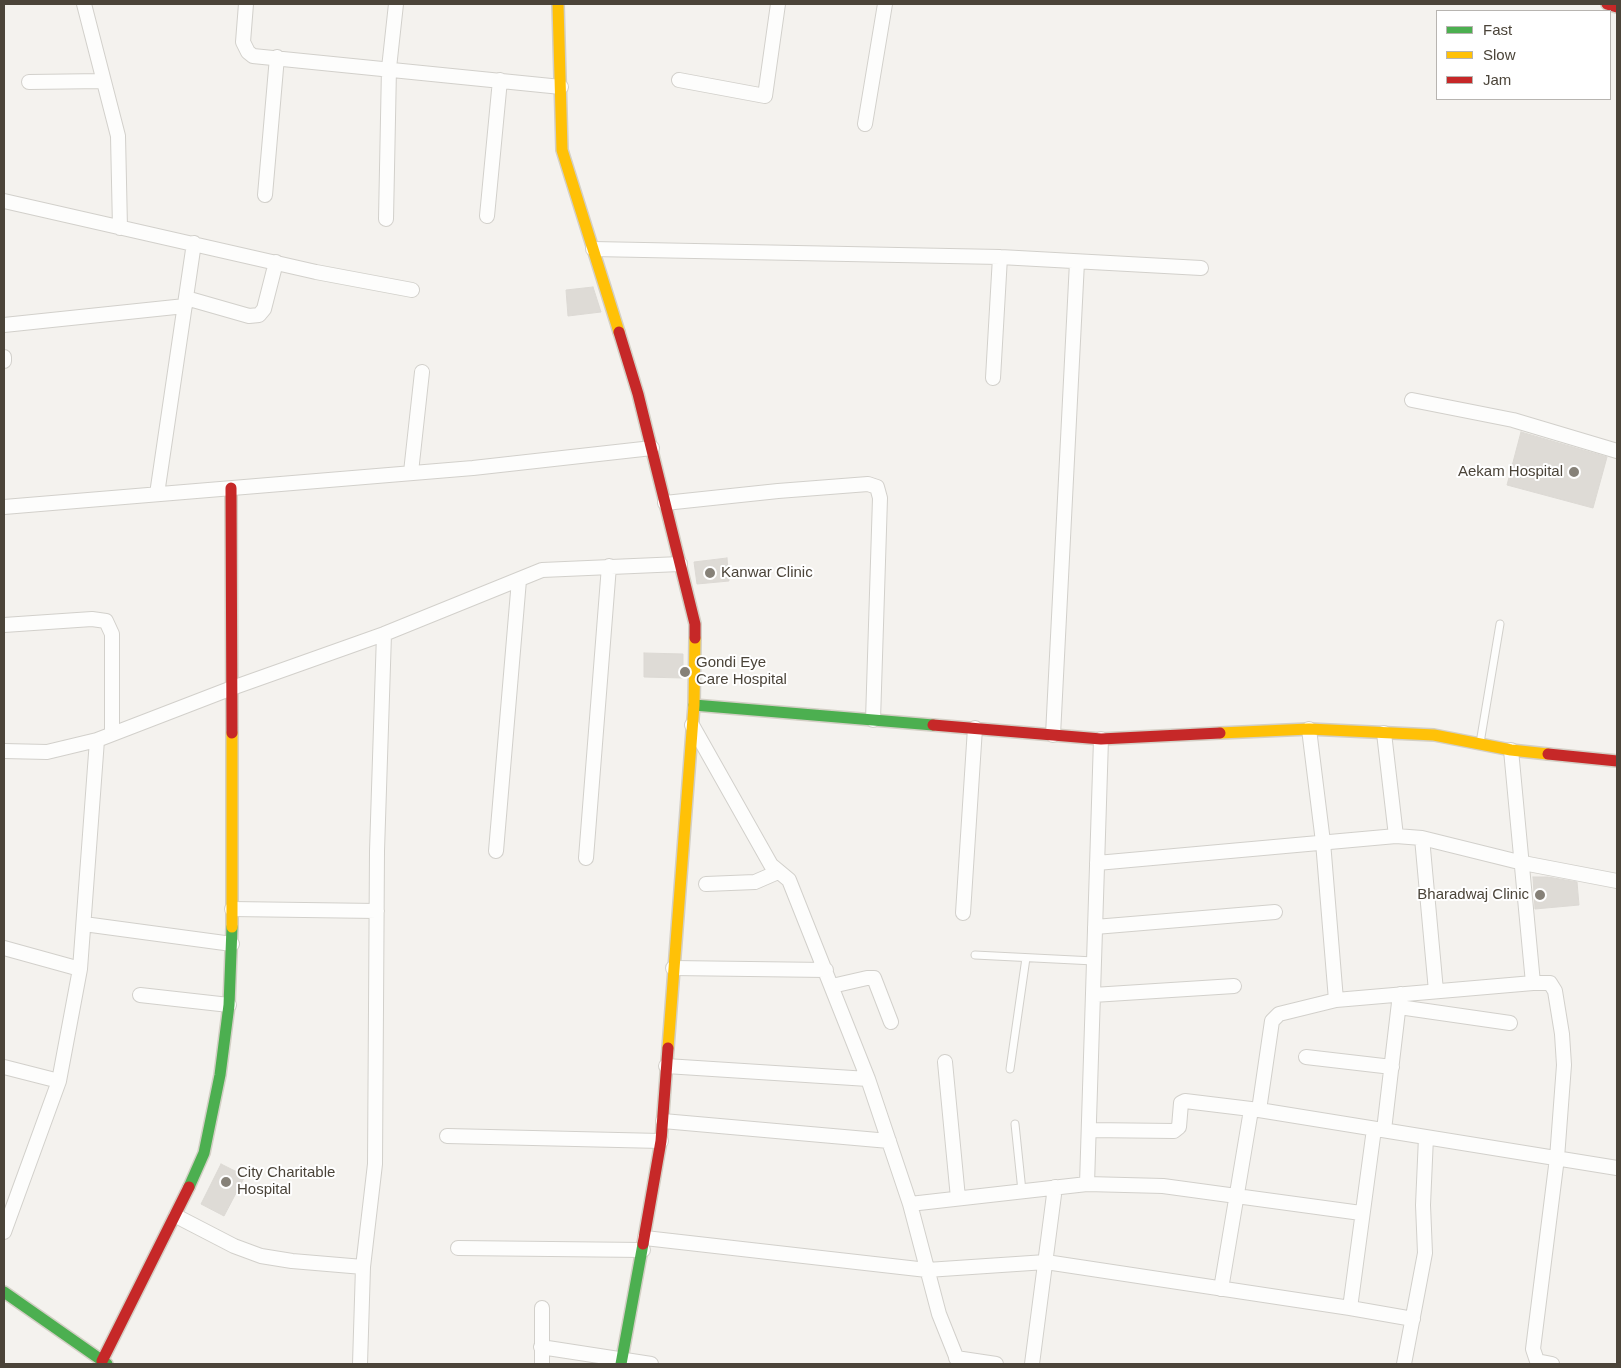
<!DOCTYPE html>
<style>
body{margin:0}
#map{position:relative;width:1621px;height:1368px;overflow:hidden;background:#f4f2ee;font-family:Helvetica,sans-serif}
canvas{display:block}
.frame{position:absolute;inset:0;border:5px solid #4b4439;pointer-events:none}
.legend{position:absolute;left:1436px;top:10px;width:175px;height:90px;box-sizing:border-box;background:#fff;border:1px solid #b7b4b0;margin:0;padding:6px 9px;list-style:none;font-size:15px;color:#4b4439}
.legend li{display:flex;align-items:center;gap:10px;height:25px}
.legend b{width:25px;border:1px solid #b7b4b0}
</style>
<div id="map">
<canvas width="1621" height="1368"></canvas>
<div class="frame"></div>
<ul class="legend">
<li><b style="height:6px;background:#4caf50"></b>Fast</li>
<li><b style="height:6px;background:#ffc107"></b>Slow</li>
<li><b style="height:6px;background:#c62828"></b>Jam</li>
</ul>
</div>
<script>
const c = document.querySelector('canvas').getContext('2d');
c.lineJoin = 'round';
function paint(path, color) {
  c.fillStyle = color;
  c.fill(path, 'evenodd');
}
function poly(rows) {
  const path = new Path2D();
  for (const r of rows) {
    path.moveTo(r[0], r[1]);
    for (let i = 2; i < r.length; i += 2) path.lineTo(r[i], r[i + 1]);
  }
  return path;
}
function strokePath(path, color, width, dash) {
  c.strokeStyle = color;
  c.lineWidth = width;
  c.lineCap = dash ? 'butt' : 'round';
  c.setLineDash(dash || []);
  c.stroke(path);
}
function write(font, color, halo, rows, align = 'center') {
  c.font = font + ' Helvetica,sans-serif';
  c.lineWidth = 4;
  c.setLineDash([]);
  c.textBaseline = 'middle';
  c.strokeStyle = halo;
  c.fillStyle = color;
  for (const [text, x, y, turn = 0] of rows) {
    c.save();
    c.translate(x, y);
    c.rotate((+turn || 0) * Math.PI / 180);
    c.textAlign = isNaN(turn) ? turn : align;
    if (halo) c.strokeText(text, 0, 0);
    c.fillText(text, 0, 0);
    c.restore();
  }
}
const building = poly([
 [593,287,601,312,568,316,566,290,593,287],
 [1521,432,1607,457,1593,508,1507,485,1521,432],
 [727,558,729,581,697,584,694,562,727,558],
 [644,653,683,654,683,678,644,677,644,653],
 [1533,877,1548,877,1577,882,1579,905,1535,909,1533,877],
 [221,1164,245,1176,224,1216,201,1204,221,1164]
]);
const lane = poly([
 [1480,743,1500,624],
 [975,955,1094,961],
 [1010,1069,1026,958],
 [1015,1124,1022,1191]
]);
const street = poly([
 [84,4,118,136,120,228],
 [246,4,243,42,248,52,253,56,561,87],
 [679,80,765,96,778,4],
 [29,82,103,81],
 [865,124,885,4],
 [265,195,277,57],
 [4,201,316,272,412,290],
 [487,216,500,80],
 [386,219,389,68,396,4],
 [593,249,1000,257,1201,268],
 [186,298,249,316,259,315,264,309,276,262],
 [4,325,185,306],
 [4,357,4,361],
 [993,378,1000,257],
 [1412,400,1513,420,1617,451],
 [411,472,422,372],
 [157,494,194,243],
 [665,503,778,491,868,484,877,487,880,498,873,720],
 [4,507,473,468,652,448],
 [4,625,92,619,106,621,112,634,112,732],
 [692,725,771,865,789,880,868,1079],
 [1309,729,1323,842,1336,1000],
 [1384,733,1396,836],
 [1053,735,1077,262],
 [1511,750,1533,983],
 [4,751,47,752,97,740,232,688,384,634,542,570,680,564],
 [1422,838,1436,991],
 [496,851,519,580],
 [586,858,609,566],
 [1097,863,1396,836,1422,838,1523,863,1617,881],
 [706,884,755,882,778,872],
 [232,909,377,911],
 [963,913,975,728],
 [84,924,232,944],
 [1095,927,1275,912],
 [4,948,80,969],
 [673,968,826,970],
 [832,986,867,978,874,978,891,1022],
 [140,995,229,1005],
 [1093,995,1234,986],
 [1399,1007,1510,1023],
 [1306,1057,1392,1067],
 [945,1062,958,1198],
 [666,1066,868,1079,910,1204,939,1314,959,1364],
 [4,1067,59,1081],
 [1259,1110,1272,1021,1279,1014,1336,1000,1533,983,1550,983,1555,991,1562,1034,1564,1065,1557,1158,1533,1349,1537,1361,1552,1364],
 [663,1121,889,1141],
 [1089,1130,1174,1131,1179,1127,1181,1103,1185,1101,1259,1110,1617,1168],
 [1384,1130,1400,994],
 [447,1136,661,1141],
 [1087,1184,1101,739],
 [910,1204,1087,1184,1163,1186,1361,1213],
 [176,1216,234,1246,261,1256,292,1261,363,1267],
 [4,1232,59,1081,80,969,97,740],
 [645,1238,927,1270,1046,1262,1350,1308,1413,1319],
 [458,1248,643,1250],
 [1221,1289,1251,1110],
 [1350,1308,1374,1129],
 [541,1347,651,1364],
 [956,1358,996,1364],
 [360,1364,363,1267,375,1164,377,851,384,634],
 [542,1364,542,1308],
 [1032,1364,1055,1187],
 [1404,1364,1425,1253,1423,1205,1426,1137]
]);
const fast = poly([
 [694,705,933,725],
 [189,1187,204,1153,220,1075,229,1005,232,927],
 [4,1292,107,1364],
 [621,1364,643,1244]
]);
const slow = poly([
 [558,4,562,150,619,332],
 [232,733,232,927],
 [1220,733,1309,729,1434,735,1511,750,1548,754],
 [668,1048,694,705,695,638]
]);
const jam = poly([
 [1607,4,1617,7],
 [619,332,638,394,695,624,695,638],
 [231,488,232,733],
 [933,725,1101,739,1220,733],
 [1548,754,1617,761],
 [643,1244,661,1141,668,1048],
 [102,1361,189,1187]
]);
const markers = [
 [1574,472,6,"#868178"],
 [710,573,6,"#868178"],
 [685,672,6,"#868178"],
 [1540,895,6,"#868178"],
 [226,1182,6,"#868178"]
];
const poiNames = [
 ["Aekam Hospital",1563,472,"right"],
 ["Kanwar Clinic",721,573],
 ["Gondi Eye",696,663],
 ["Care Hospital",696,680],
 ["Bharadwaj Clinic",1529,895,"right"],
 ["City Charitable",237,1173],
 ["Hospital",237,1190]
];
paint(building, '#dedbd6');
strokePath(building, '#dcd9d4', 1);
strokePath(lane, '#d2d0cb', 9);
strokePath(street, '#d2d0cb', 16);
strokePath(fast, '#d3cfc5', 14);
strokePath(slow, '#d3cfc5', 14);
strokePath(jam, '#d3cfc5', 14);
strokePath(lane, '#fdfdfc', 7);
strokePath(street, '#fdfdfc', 14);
strokePath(fast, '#4caf50', 11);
strokePath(slow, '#ffc107', 11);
strokePath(jam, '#c62828', 11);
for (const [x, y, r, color] of markers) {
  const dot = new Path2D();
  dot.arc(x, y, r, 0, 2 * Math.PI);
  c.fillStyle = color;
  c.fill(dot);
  strokePath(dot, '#fff', 2);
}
write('15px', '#4b4439', '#fff', poiNames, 'left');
</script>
